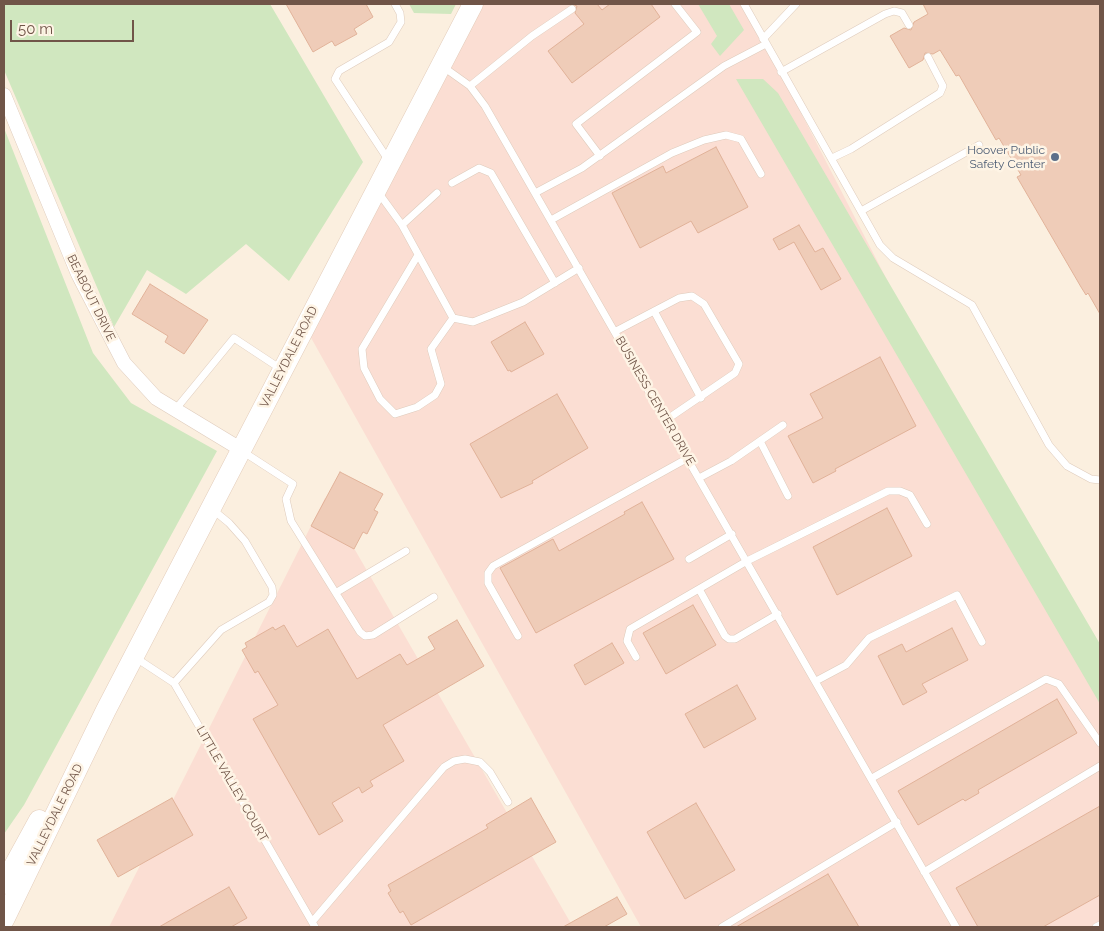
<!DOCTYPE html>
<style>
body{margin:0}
#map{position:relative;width:1104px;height:931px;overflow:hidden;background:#fbefdf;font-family:Raleway,sans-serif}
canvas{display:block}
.frame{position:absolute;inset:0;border:5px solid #705548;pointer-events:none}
.scale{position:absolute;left:10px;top:20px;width:124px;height:22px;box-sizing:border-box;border:2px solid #705548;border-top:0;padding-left:6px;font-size:15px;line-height:18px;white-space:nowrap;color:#705548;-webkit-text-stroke:4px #fef4e5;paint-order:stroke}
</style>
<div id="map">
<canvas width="1104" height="931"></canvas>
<div class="frame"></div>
<div class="scale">50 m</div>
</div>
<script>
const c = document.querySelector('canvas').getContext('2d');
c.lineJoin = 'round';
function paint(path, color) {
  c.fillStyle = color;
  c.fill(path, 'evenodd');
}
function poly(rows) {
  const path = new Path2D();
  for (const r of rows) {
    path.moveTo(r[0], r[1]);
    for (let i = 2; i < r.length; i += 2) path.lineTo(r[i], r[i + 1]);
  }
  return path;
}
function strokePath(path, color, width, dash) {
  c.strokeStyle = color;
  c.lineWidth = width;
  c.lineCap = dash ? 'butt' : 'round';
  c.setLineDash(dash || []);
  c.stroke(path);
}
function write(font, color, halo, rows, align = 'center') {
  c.font = font + ' Raleway,sans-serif';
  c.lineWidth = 5;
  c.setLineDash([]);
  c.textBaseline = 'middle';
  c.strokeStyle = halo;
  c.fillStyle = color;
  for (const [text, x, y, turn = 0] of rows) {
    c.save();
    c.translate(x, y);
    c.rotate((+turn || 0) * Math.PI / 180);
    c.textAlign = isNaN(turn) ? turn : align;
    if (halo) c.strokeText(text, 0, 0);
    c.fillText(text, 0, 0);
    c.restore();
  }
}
const commercial = poly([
 [469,4,745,4,1100,694,1100,927,641,927,305,327],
 [325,498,573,927,109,927]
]);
const green = poly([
 [4,4,270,4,363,162,289,281,246,244,186,294,147,270,114,327,4,70],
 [409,4,456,4,451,14,414,13],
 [698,4,729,4,744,30,720,56,711,44,717,36],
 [736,79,763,79,778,93,1100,644,1100,704],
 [4,128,93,353,131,403,217,451,24,805,4,834]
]);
const building = poly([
 [286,4,366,4,373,17,354,29,357,34,335,46,332,41,313,52,286,4],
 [572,4,597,4,602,10,610,4,651,4,660,17,572,83,548,51,584,24,575,13,577,6,572,4],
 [923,4,1100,4,1100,314,1088,293,1086,295,1081,287,1017,177,1021,175,999,138,996,140,959,75,956,76,940,50,933,54,925,53,923,60,909,68,890,36,904,28,911,30,914,22,928,14,923,4],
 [716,147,748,207,698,233,691,221,640,248,612,193,663,166,666,173,716,147],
 [799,225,815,252,823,248,841,279,821,290,794,242,779,250,773,239,799,225],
 [150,284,208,320,184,354,165,342,168,336,132,314,150,284],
 [525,322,544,354,511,372,510,370,508,371,491,342,525,322],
 [880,357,916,426,835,469,836,471,813,483,788,436,823,418,810,394,880,357],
 [557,394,588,448,532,481,533,483,501,498,470,444,557,394],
 [340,472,383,494,374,510,378,512,367,534,363,532,354,549,311,526,340,472],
 [642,502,674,559,536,633,500,568,553,539,559,551,625,514,624,512,642,502],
 [887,508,912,556,837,595,813,547,887,508],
 [693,605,716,645,666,674,643,633,693,605],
 [457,620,484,666,383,725,404,761,370,781,373,786,362,793,359,787,332,803,343,821,319,835,253,719,278,705,258,671,255,673,242,650,247,647,245,643,273,627,275,630,284,625,297,647,328,629,357,679,400,654,407,665,435,649,428,637,457,620],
 [952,628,968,660,922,684,927,692,903,705,878,656,902,644,906,652,952,628],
 [612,643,624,663,585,685,574,665,612,643],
 [737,685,756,719,704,748,685,714,737,685],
 [1057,699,1077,733,978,790,979,793,965,801,963,799,918,825,898,791,1057,699],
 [172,798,193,835,118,877,97,840,172,798],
 [531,798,556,842,411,925,403,911,400,913,388,893,391,891,388,885,488,828,486,825,531,798],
 [696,803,735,870,685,899,647,832,696,803],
 [1100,806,1100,895,1043,927,978,927,956,888,1100,806],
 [828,874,859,927,736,927,828,874],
 [229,887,247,918,231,927,159,927,229,887],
 [617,897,627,914,604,927,563,927,617,897]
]);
const service = poly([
 [744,4,880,245,893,258,972,305,1049,445,1067,466,1091,479,1100,480],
 [763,39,796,4],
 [442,66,470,86,485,106,956,927],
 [781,72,885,14,894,11,902,13,909,25],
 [470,86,532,36,572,9],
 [600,156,576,124,697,32,675,4],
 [832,158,851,149,940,93,943,86,928,57],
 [389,161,335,79,339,71,389,42,401,22,400,13,395,4],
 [452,183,479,168,491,173,555,283],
 [378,192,402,225,453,318,473,322,523,302,579,268],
 [535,193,582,168,724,66,766,44],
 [861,211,979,145],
 [551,220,672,153,704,140,726,135,741,139,761,174],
 [402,225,437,193],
 [418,255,362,349,364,368,380,399,395,414,417,407,435,395,441,384,431,349,453,318],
 [654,311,701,398],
 [616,331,679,298,692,296,704,304,739,364,735,373,666,420],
 [175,410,234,338,281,369],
 [760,441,788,496],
 [242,451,293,484,286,499,291,521,360,632,365,636,373,635,434,597],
 [699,478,731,461,783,425],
 [689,559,732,534],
 [699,589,725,636,729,639,735,639,778,614],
 [337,592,406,551],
 [518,636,488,583,488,573,493,566,688,458],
 [636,657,627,641,630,629,747,561,888,491,900,491,910,495,927,524],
 [136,658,174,683,315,927],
 [816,681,846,665,869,638,957,595,982,642],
 [174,683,221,630,269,602,273,595,272,587,245,541,229,523,212,509],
 [872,778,1046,679,1059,684,1100,743],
 [924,872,1100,766],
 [312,922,444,767,454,761,465,759,480,762,490,772,508,802],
 [722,927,897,822],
 [1096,927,1100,925]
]);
const minor = poly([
 [4,95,78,274,124,363,156,398,242,450]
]);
const secondary = poly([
 [4,884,39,820],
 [4,920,106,710,473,4]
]);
const markers = [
 [1055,157,5,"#5c6f8a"]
];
const serviceNames = [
 ["Hoover Public",1045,150],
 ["Safety Center",1045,164]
];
const streetNames = [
 ["BEABOUT DRIVE",91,298,64],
 ["VALLEYDALE ROAD",289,357,-63],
 ["BUSINESS CENTER DRIVE",655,401,60],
 ["LITTLE VALLEY COURT",232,784,60],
 ["VALLEYDALE ROAD",55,815,-64]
];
paint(commercial, '#fbded3');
paint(green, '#d0e7bf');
paint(building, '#efccb8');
strokePath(building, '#e1b299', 1);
strokePath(service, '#decbbc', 8);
strokePath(minor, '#decbbc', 15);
strokePath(secondary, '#e3ccba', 21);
strokePath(service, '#fff', 7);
strokePath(minor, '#fff', 14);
strokePath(secondary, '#fff', 20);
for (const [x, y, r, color] of markers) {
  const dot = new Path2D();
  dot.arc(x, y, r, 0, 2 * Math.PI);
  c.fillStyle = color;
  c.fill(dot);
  strokePath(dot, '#fef4e5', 2);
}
write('12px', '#4e5e75', '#fef4e5', serviceNames, 'right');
write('12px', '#705548', '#fef4e5', streetNames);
</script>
